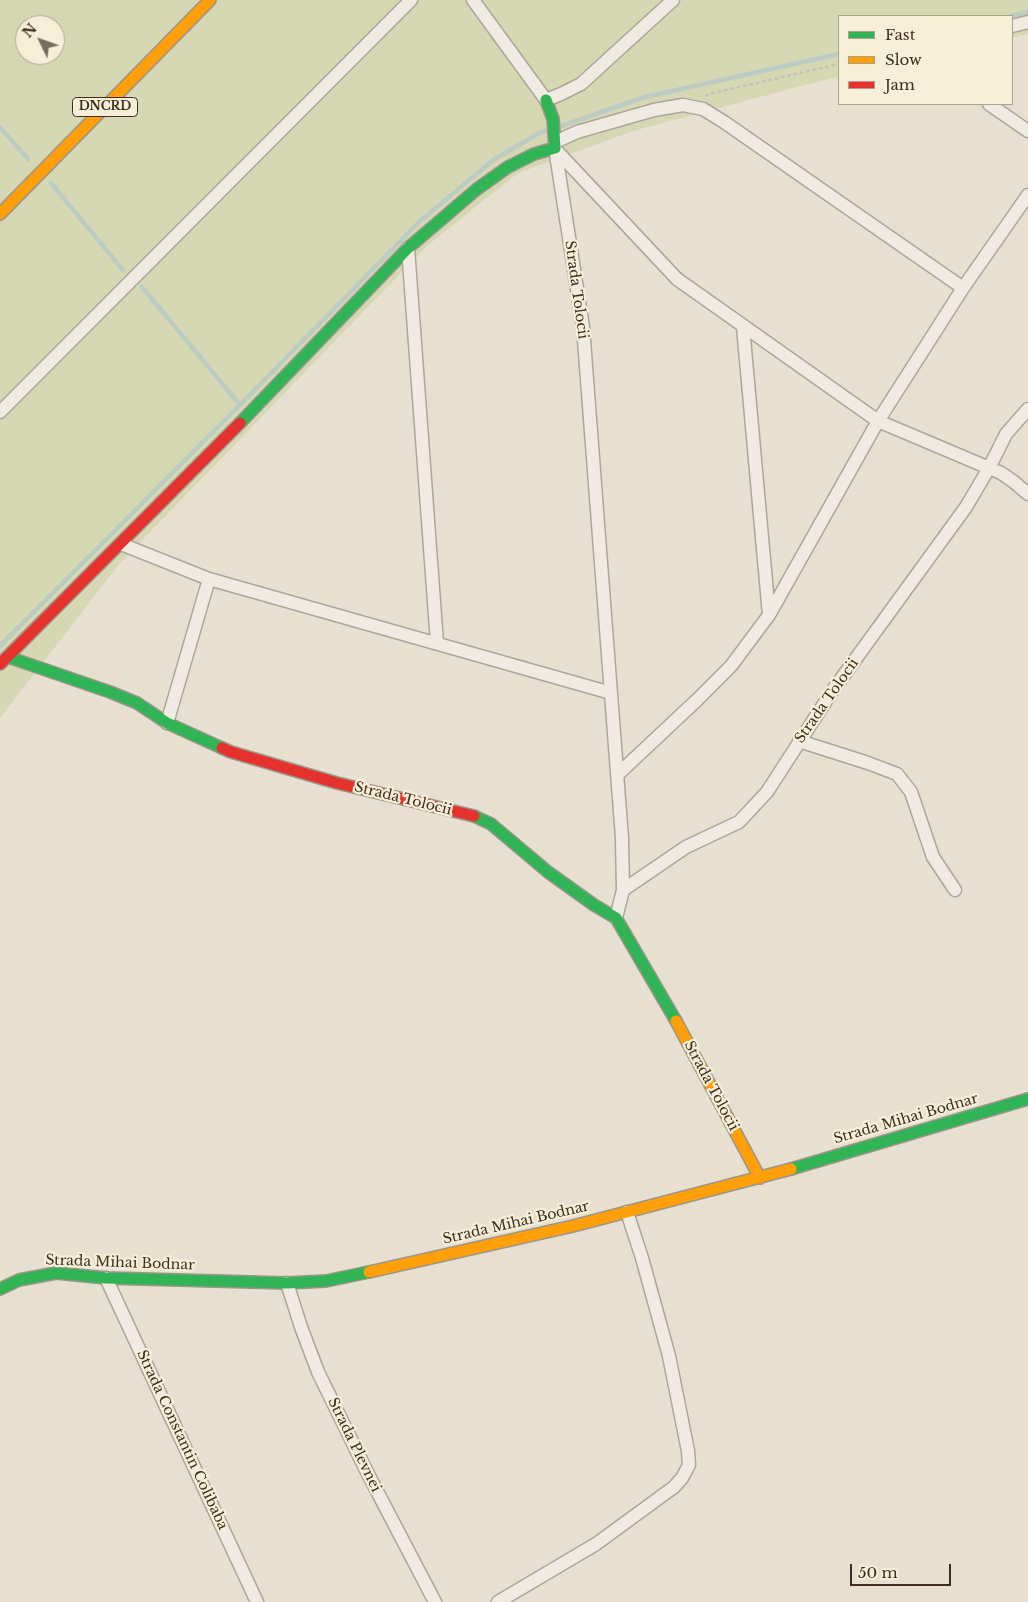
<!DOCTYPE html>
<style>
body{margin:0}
#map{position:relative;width:1028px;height:1602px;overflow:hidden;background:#e7e0d1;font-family:"Libre Baskerville",serif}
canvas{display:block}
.legend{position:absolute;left:838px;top:15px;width:175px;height:90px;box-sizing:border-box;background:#f7eed8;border:1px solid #ada18e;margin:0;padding:6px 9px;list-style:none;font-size:15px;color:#3d2e20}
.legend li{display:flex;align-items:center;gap:10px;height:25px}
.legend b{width:25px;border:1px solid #ada18e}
.north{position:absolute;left:15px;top:15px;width:50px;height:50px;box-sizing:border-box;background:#f7eed8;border:1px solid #ada18e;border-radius:50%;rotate:312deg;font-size:14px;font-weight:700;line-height:20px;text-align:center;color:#3d2e20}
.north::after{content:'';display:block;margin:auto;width:18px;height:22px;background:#786c5e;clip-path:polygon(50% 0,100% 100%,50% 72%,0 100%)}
.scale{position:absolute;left:850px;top:1564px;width:101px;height:22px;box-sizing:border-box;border:2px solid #3d2e20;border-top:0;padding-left:6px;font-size:15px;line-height:18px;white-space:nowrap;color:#3d2e20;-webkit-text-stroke:4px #f7eed8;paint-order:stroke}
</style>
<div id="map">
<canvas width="1028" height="1602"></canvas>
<ul class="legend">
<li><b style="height:6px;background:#30b455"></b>Fast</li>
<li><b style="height:6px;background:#ff9f0a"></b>Slow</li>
<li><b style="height:6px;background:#e5322d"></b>Jam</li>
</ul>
<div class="north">N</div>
<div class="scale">50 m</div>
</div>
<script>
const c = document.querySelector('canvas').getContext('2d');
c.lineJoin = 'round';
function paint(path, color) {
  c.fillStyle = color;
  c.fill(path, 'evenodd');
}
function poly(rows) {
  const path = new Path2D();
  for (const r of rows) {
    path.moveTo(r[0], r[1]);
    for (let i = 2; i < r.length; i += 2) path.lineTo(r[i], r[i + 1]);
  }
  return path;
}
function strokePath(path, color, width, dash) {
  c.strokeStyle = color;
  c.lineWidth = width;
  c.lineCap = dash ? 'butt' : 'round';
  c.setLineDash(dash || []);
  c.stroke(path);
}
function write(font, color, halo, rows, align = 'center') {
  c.font = font + ' "Libre Baskerville",serif';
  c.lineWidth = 4.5;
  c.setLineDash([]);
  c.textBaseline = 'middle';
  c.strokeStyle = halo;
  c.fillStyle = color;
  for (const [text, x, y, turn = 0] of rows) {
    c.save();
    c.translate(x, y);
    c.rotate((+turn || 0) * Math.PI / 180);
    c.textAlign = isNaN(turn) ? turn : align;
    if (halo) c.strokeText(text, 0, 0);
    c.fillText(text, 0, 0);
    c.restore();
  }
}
const green = poly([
 [0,0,1028,0,1028,34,1012,38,1012,16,839,16,839,77,805,85,633,131,518,173,427,246,120,563,0,718],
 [25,25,55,25,55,55,25,55]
]);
const stream = poly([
 [1011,16,1028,12],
 [0,127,28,159],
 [558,127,645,97,839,54],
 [51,183,123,270],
 [142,287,240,405],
 [0,646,240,405,419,222,492,161,539,133,551,129]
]);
const path = poly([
 [705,96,713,93,839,64]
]);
const street = poly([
 [473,0,546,100,561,94,581,84,673,0],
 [1012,26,1028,22],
 [989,104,1028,131],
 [555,142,577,132,654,110,683,105,703,109,724,122,963,288],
 [555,148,583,327,622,838,623,890,616,918],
 [555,149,677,279,878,421,1001,473,1014,482,1028,494],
 [408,248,437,643],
 [743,327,769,615],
 [0,412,411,0],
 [121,544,209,579,611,693],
 [167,723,209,579],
 [799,741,868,763,897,774,911,792,933,857,955,890],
 [617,775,697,700,731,666,769,615,878,421,963,288,1028,195],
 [623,890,686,847,739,822,767,792,833,690,966,507,989,468,1006,434,1028,409],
 [106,1278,257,1602],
 [287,1283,301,1327,318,1372,368,1474,435,1602],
 [498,1602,596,1544,674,1487,682,1478,689,1465,688,1451,669,1356,642,1258,627,1212]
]);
const fast = poly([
 [240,423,408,248,477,189,508,167,534,154,555,148,553,119,546,100],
 [8,657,110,692,137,703,167,723,222,748],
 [474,816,491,824,548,872,594,905,616,918,676,1021],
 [791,1169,1028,1099],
 [0,1289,19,1280,56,1273,106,1278,287,1283,326,1281,369,1272]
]);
const slow = poly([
 [0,214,210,0],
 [676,1021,760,1178],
 [369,1272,573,1226,791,1169]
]);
const jam = poly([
 [0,664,240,423],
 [222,748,231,752,337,783,474,816]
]);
const shields = [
 [105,107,65]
];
const shieldNames = [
 ["DNCRD",105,107]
];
const streetNames = [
 ["Strada Tolocii",576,290,82],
 ["Strada Tolocii",827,701,-55],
 ["Strada Tolocii",403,799,14],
 ["Strada Tolocii",711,1086,62],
 ["Strada Mihai Bodnar",906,1119,-16],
 ["Strada Mihai Bodnar",516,1223,-13],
 ["Strada Mihai Bodnar",120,1263,2],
 ["Strada Constantin Colibaba",182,1440,65],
 ["Strada Plevnei",354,1445,64]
];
paint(green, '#d6d7b3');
strokePath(stream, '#bcccc2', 4.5);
strokePath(street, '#ada599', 15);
strokePath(fast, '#9c958a', 14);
strokePath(slow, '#9c958a', 14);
strokePath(jam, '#9c958a', 14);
strokePath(path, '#c8c2b9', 2.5, [4, 2.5]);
strokePath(street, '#efebe3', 12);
strokePath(fast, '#30b455', 11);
strokePath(slow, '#ff9f0a', 11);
strokePath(jam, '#e5322d', 11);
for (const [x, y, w] of shields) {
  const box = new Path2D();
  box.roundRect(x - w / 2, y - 9.5, w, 19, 4);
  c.fillStyle = '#f7eed8';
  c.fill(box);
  strokePath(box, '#3d2e20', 1);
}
write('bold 12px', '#3d2e20', null, shieldNames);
write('14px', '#3d2e20', '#f7eed8', streetNames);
</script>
